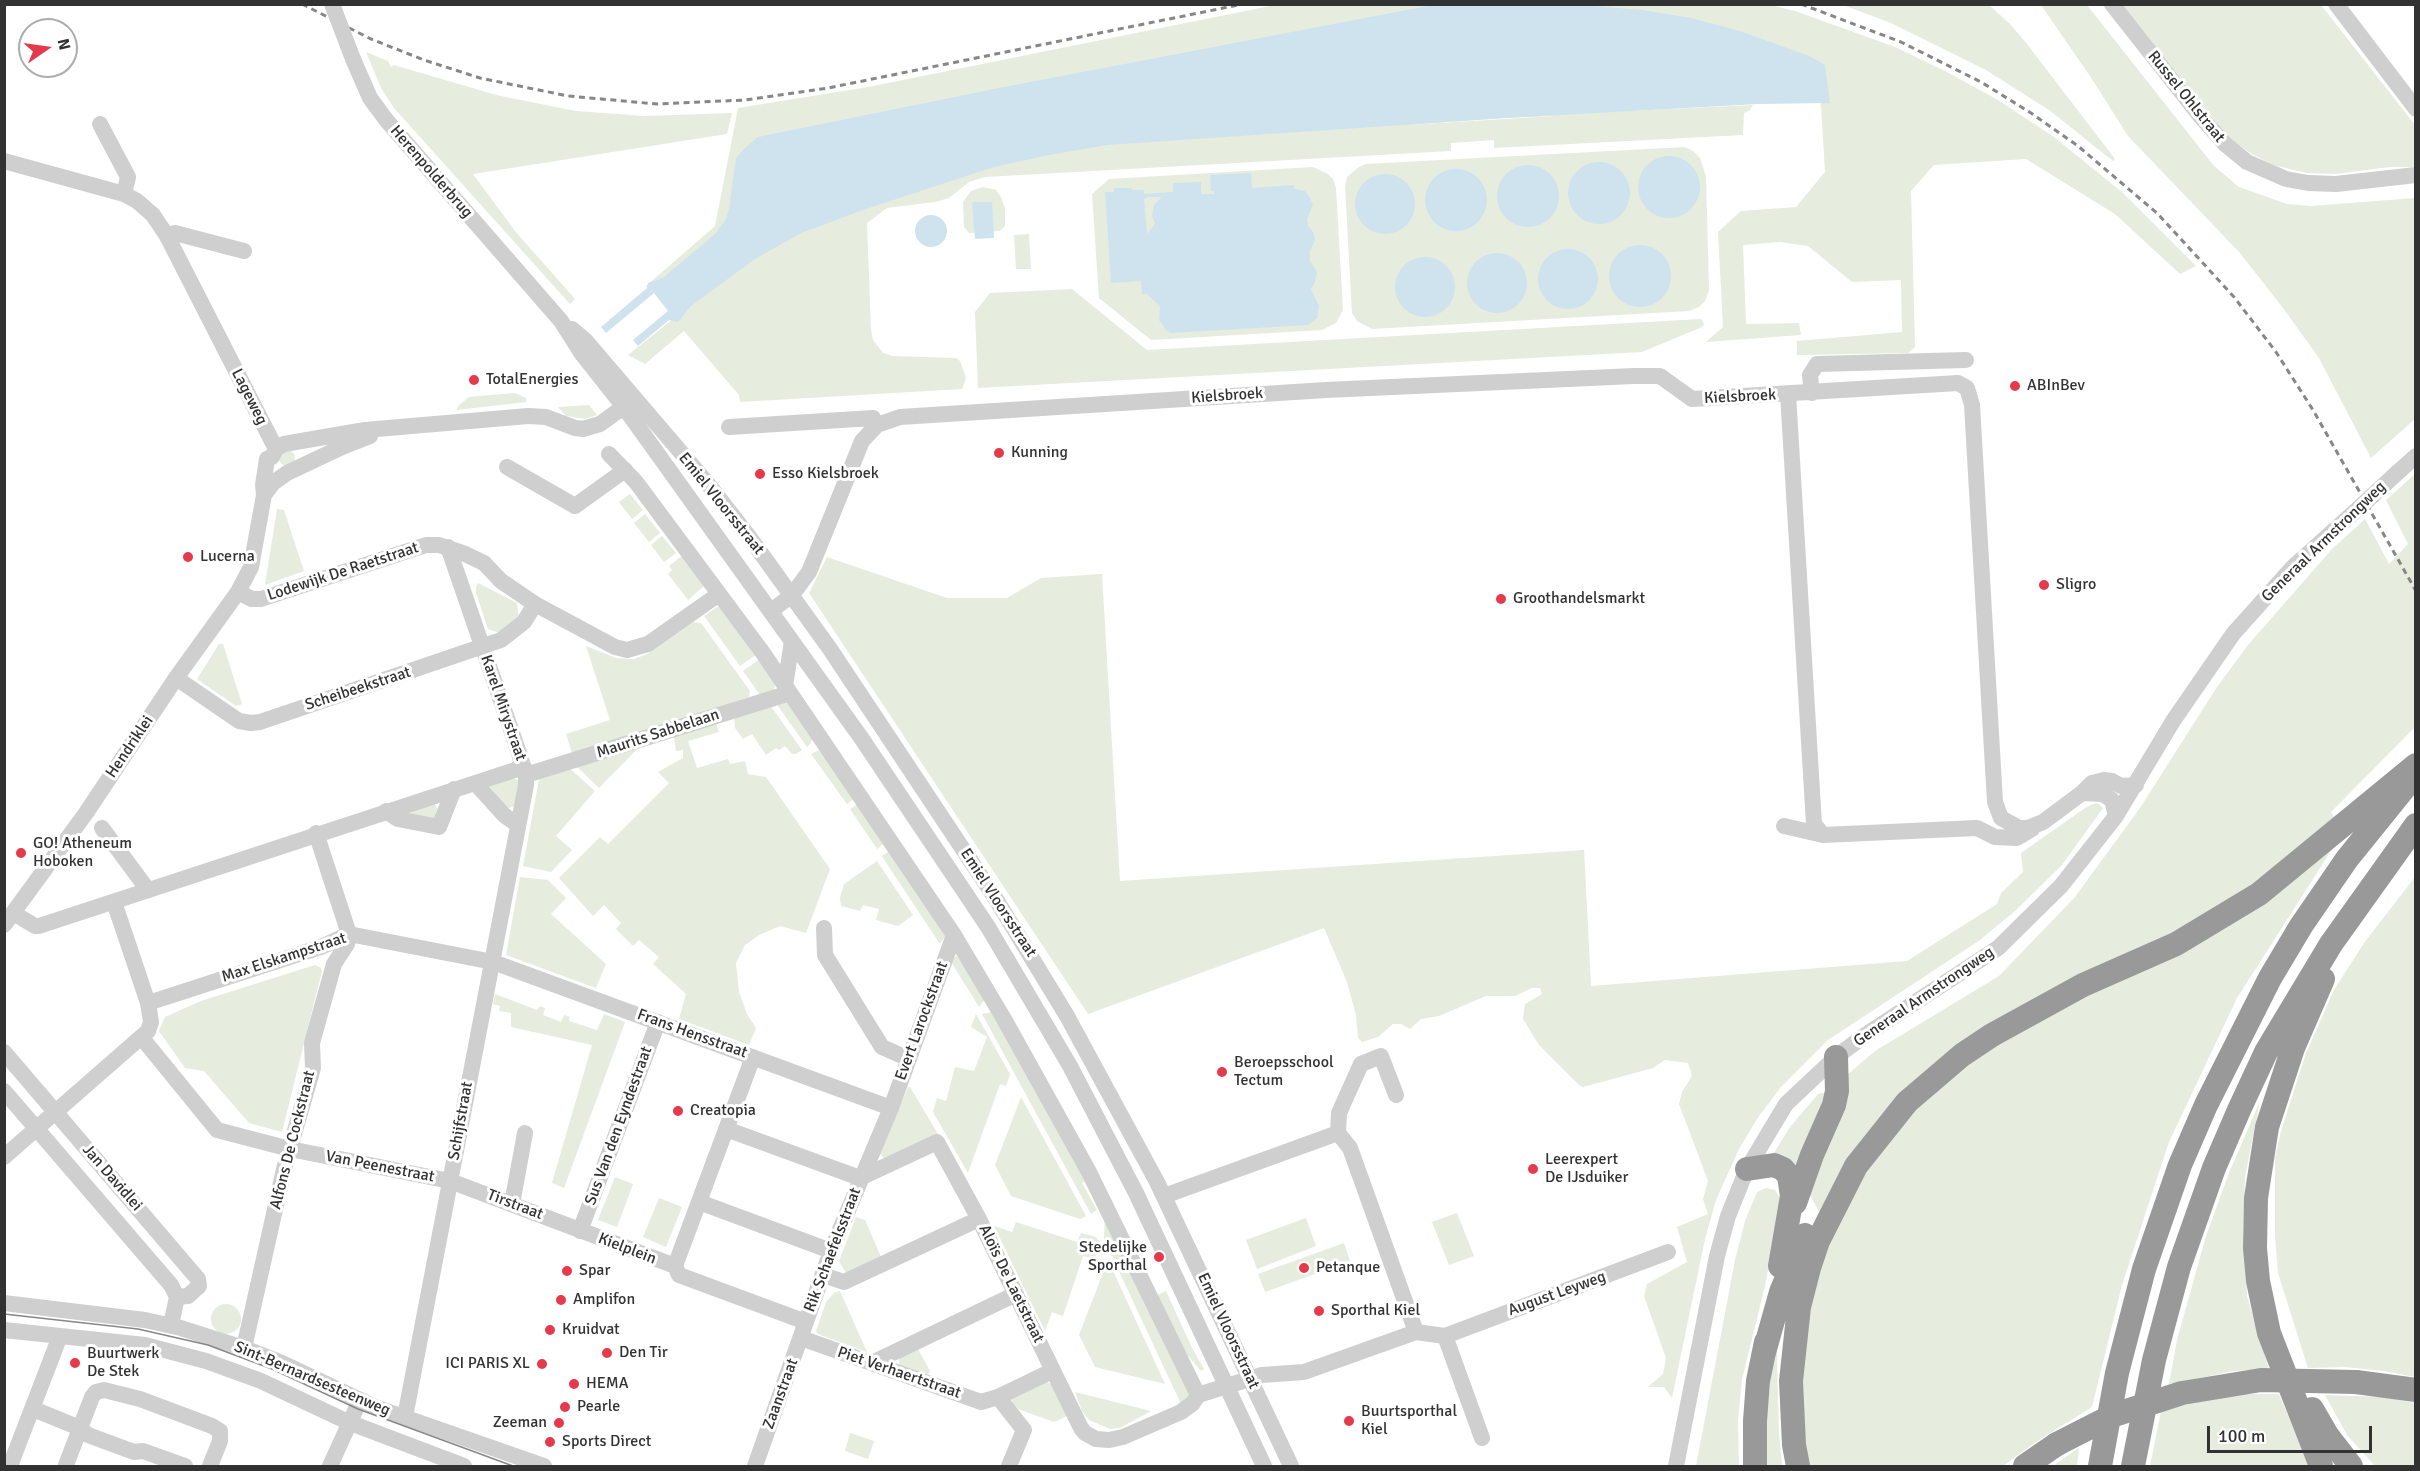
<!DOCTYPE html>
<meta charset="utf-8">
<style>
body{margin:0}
#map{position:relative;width:2420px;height:1471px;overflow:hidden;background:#fff;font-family:Signika,sans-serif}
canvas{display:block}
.frame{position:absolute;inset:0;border:6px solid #323232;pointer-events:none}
.north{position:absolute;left:18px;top:18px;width:60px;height:60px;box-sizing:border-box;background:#fff;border:2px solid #adadad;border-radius:50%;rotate:77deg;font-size:16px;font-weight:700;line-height:24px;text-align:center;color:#323232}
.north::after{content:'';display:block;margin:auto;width:21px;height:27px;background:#e5394c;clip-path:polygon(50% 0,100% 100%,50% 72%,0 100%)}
.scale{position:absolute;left:2207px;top:1426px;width:165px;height:27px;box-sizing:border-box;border:3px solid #323232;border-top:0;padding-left:8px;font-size:18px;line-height:21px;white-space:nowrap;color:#323232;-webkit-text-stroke:4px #fff;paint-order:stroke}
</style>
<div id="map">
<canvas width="2420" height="1471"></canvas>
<div class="frame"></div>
<div class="north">N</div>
<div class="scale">100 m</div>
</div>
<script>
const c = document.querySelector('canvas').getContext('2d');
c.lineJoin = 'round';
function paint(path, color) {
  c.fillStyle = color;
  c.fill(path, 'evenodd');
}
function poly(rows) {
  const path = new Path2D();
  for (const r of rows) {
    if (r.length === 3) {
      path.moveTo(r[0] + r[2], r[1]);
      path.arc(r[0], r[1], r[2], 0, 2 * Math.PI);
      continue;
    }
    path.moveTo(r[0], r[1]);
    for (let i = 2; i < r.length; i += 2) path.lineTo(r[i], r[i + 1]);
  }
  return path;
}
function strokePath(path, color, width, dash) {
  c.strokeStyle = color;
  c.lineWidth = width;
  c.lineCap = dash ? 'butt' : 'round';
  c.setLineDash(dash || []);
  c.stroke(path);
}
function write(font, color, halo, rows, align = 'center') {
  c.font = font + ' Signika,sans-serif';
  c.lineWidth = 6;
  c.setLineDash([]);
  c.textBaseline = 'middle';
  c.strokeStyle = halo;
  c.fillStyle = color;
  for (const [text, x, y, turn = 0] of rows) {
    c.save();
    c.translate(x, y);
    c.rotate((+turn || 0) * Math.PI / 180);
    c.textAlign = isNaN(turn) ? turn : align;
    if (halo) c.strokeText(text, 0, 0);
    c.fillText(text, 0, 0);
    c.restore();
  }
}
const green = poly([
 [1280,4,1767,4,1795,11,1895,47,1945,71,1998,100,2054,137,2123,193,2196,266,2180,274,2115,214,2026,159,1934,165,1911,191,1915,347,1908,353,1797,355,1797,341,1902,332,1901,280,1852,282,1808,246,1780,242,1743,245,1746,324,1799,323,1801,335,1706,342,1723,327,1718,232,1741,211,1796,207,1825,172,1821,106,1815,71,1542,26,730,229,654,293,646,286,715,226,738,108,868,87],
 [1843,5,1989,5,2010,24,2027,44,2115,159,2113,161,2049,110,1986,70,1891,23],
 [2041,5,2087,5,2214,166,2239,187,2287,204,2311,206,2415,198,2415,419,2371,458,2319,358,2283,308,2240,253,2128,136,2092,79],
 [2122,5,2321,5,2415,125,2415,167,2390,167,2335,174,2307,173,2273,165,2252,154,2231,140],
 [366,52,388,61,391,67,394,65,496,95,576,111,644,116,732,113,727,134,473,174,515,231,575,299,570,304,394,108,381,88],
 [1753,105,1750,110,1744,113,1743,135,1494,148,1494,140,1451,143,1451,151,985,177,969,182,949,198,935,202,887,208,867,223,871,330,873,340,883,353,892,356,956,358,960,361,966,378,962,389,740,402,739,395,684,331,645,364,628,355,771,240,998,141],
 [1555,116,1406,125,1506,118],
 [1685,147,1693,151,1700,158,1706,177,1709,290,1705,301,1699,307,1689,311,1372,329,1357,321,1352,313,1345,186,1347,177,1359,167,1366,164],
 [1313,167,1328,174,1333,179,1336,188,1343,310,1336,323,1322,330,1151,340,1099,298,1092,194,1109,179],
 [983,187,996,190,1001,197,1005,209,1005,226,1000,231,969,233,964,227,963,202,971,191],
 [1029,234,1031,269,1016,269,1014,235],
 [1072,289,1147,350,1701,319,1704,324,1702,327,1642,352,978,388,975,312,990,293],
 [515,393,526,398,526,402,457,410,458,406,469,397],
 [589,405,597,415,585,419,566,416,558,407],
 [287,458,8],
 [2415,474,2415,727,2331,812,2343,832,2237,998,2169,1142,2122,1285,2092,1407,2036,1442,2003,1466,1807,1466,1797,1408,1800,1322,1830,1231,1807,1190,1846,1076,1875,1051,1999,976,2075,897,2140,808,2217,687,2248,645,2332,549,2365,519,2389,564,2408,544,2386,500],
 [630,494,643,510,632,519,619,502],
 [277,509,284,510,304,571,265,585],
 [645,514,660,533,649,542,634,523],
 [662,536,676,553,664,562,651,545],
 [683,555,704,586,688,600,668,574,672,570,669,566],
 [827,557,947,598,1007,598,1041,578,1102,574,1120,881,1584,850,1591,986,1907,961,1997,904,2001,893,2023,872,2021,853,2088,806,2097,803,2103,808,2062,865,2015,911,1980,940,1828,1040,1780,1088,1757,1119,1739,1149,1716,1200,1705,1239,1672,1398,1664,1387,1648,1387,1663,1374,1666,1358,1644,1296,1647,1284,1687,1262,1677,1227,1708,1214,1703,1199,1708,1181,1679,1104,1682,1092,1692,1076,1688,1063,1665,1060,1653,1068,1583,1087,1579,1085,1539,1045,1523,1019,1525,1004,1542,994,1540,988,1532,988,1515,996,1486,996,1439,1016,1421,1019,1410,1029,1401,1024,1393,1024,1378,1037,1362,1042,1358,1038,1356,1015,1347,982,1324,928,1088,1014,809,593],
 [478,583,517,603,519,619,500,633,488,629,476,593,476,587],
 [717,607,723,608,757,654,740,666,704,616],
 [693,622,701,623,750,691,749,697,573,757,566,734,610,720,586,646,616,658,634,659,647,654],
 [219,644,223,644,242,704,236,706,197,679],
 [760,659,775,685,773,693,760,695,743,671],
 [780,700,790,703,813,737,811,743,807,747,775,702],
 [770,705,802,750,796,754,792,754,785,746,779,750,776,748,766,755,752,734,743,739,735,728,734,715],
 [716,723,719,732,688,741,697,768,728,759,730,764,745,761,748,774,766,777,830,869,806,933,780,926,759,935,745,945,736,963,739,992,747,1014,756,1028,749,1045,679,1019,686,994,653,964,659,957,639,940,633,946,616,929,621,923,604,905,593,916,559,878,600,837,608,844,669,783,658,772,683,758,683,750,676,751,674,736],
 [647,739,599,788,573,763],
 [819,750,826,753,856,797,847,804,811,754],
 [567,766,595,791,556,836,572,850,551,872,523,866,540,774],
 [513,778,518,780,519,783,514,806,507,809,490,787,492,784],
 [860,803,884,843,877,849,850,809],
 [431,804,436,805,437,809,434,819,411,816,410,813],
 [888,852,892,853,946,935,940,944,883,858,882,856],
 [877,861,913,915,898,926,876,920,879,909,863,905,860,911,841,906,840,898,844,884],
 [520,877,548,880,566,898,551,914,606,964,596,988,506,955],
 [2415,877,2415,1377,2384,1371,2345,1367,2308,1368,2278,1273,2275,1237,2275,1158,2281,1131,2306,1053,2334,990,2364,943],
 [957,956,985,999,979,1007,950,960],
 [315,965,321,968,322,971,282,1132,249,1123,204,1071,185,1068,159,1031,165,1017,201,1001],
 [495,994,537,1010,540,1006,545,1008,543,1015,561,1022,564,1015,570,1017,569,1021,597,1030,604,1014,625,1022,564,1188,552,1183,592,1045,511,1027,511,1013,499,1011,500,1006,493,1004],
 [992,1012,1088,1180,1082,1183,1097,1210,1091,1214,982,1014],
 [976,1014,1010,1074,1006,1086,1000,1084,968,1173,933,1112,937,1098,946,1101,955,1067,974,1071,987,1037,971,1027],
 [908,1087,910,1087,938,1134,884,1158,880,1154],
 [1824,1093,1826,1096,1797,1171,1772,1156,1790,1127,1818,1094],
 [1021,1097,1086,1216,1080,1219,1011,1196,995,1165],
 [2260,1101,2245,1177,2243,1235,2247,1296,2269,1369,2234,1371,2169,1384,2177,1340,2206,1236,2229,1173],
 [615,1177,633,1184,617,1227,598,1220],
 [1766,1188,1775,1190,1781,1199,1765,1286,1742,1379,1738,1421,1739,1466,1696,1466,1735,1260,1745,1221,1757,1192],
 [659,1198,682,1207,666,1247,643,1237],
 [1105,1213,1128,1260,1117,1265,1104,1239],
 [1457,1213,1474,1256,1449,1265,1432,1222],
 [856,1217,865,1220,881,1257,846,1273,839,1261],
 [1306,1218,1316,1246,1257,1269,1246,1240],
 [1016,1222,1077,1242,1081,1233,1096,1237,1100,1243,1095,1259,1083,1256,1063,1316,1052,1312,1045,1331,994,1226,1012,1232],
 [1344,1243,1350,1261,1265,1292,1258,1274],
 [1108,1260,1165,1384,1095,1367,1079,1335],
 [1129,1264,1190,1395,1181,1404,1118,1269],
 [840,1291,867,1352,818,1334,816,1331,826,1302,834,1293],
 [1166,1291,1192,1348,1204,1369,1201,1371,1185,1352,1157,1295],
 [226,1319,15],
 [1776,1321,1779,1433,1782,1466,1762,1466],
 [918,1349,930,1371,928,1375,900,1365,899,1363,899,1358],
 [1047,1382,1052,1385,1067,1416,1054,1422,1018,1409,1013,1404,1011,1398],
 [1075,1392,1151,1411,1120,1428,1110,1429,1089,1420,1082,1411],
 [2249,1394,2279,1394,2309,1466,2150,1466,2161,1411,2212,1398],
 [2325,1395,2384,1397,2415,1403,2415,1466,2375,1466,2347,1435],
 [850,1433,874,1441,868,1459,845,1451],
 [2079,1448,2077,1466,2053,1466,2073,1452]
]);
const water = poly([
 [1569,4,1643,10,1691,18,1740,31,1809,56,1825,65,1830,103,1758,104,1506,118,1107,145,1049,155,994,167,866,209,801,233,755,259,691,306,678,322,669,320,638,346,633,340,668,311,654,293,606,333,601,327,647,288,648,283,663,278,715,234,726,219,729,209,736,158,745,148,758,137,994,89,1412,9,1439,4],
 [1669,187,31],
 [1599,193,31],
 [1528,196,31],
 [1456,200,31],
 [1251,173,1252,188,1294,185,1294,189,1305,191,1310,198,1313,205,1307,219,1308,226,1313,232,1315,239,1310,252,1310,261,1317,272,1315,282,1311,289,1319,306,1317,318,1308,325,1171,333,1167,331,1159,320,1160,306,1147,294,1142,294,1141,281,1111,283,1105,192,1114,192,1114,188,1132,188,1132,190,1144,190,1144,194,1173,192,1173,183,1201,182,1201,194,1214,194,1214,191,1211,191,1210,175],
 [1148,197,1162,197,1154,205,1152,216,1155,224,1147,234,1144,199],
 [1385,204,30],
 [972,202,992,202,994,238,975,239],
 [931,231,16],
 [1640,276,31],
 [1568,279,30],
 [1497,283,30],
 [1425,287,30]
]);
const minor = poly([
 [2112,4,2201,117,2225,144,2247,162,2286,179,2308,183,2336,184,2416,175],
 [2336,4,2416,109],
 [353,59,370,98,387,121,561,321,582,354,624,407,862,739,988,927,1070,1066,1136,1193,1264,1466],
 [100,124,128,177,124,194],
 [4,161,124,194,137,201,153,215,167,236,276,449],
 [167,236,175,233,244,251],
 [572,329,585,340,708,484,750,538,830,649,994,896,1067,1016,1157,1182,1291,1466],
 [1812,393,1810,375,1817,364,1966,360],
 [1788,394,1814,824,1823,835],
 [729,427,873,418,877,425],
 [276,449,284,444,365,430,528,416,546,417,575,428,583,429,600,424,633,400],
 [609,454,636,482,763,653,954,935,1004,1019,1089,1172,1198,1395,1262,1375,1304,1372,1416,1332,1445,1336,1668,1252],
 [507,467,575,506,625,470],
 [2397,473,2416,456],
 [264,495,273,483,287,473,342,447,370,436],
 [238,592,252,599,261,599,426,545,439,545,463,553,484,563,501,581,535,604,615,647,627,650,648,644,719,594],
 [771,611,792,595,809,572,862,441,877,425,900,417,1326,390,1634,376,1660,376,1692,399,1958,383,1967,388,1972,405,1995,802,2001,818,2019,828,2028,828,2043,822,2082,793,2092,783,2104,780,2112,781,2121,786,2136,785],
 [176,678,239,721,251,723,260,722,501,640,524,622,535,604],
 [785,686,792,641],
 [526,775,790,693],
 [475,783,504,815,518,825],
 [2082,793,2103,794,2112,800,2116,816],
 [386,811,398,819,439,827,454,789],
 [1784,826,1823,835,1977,828,1995,837,2017,838,2032,829],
 [102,828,148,890],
 [15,914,35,926,39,926,524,767],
 [4,925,86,813,176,678,238,592,251,567,264,495,263,485,267,459,272,457,276,449],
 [824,928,825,955,882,1047,909,1059],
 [148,1003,321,947,349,934,493,962,891,1108],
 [142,1038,217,1130,290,1149,450,1181,675,1266],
 [4,1052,198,1279,199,1286,188,1296,177,1297],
 [4,1091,171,1285,177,1297,171,1325],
 [1396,1095,1381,1056,1361,1064,1339,1113,1338,1133,1350,1148,1416,1332],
 [726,1129,860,1178,937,1142,979,1219,1081,1428,1085,1433,1096,1439,1109,1440,1123,1437,1181,1412,1193,1403,1198,1395],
 [4,1157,148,1031,151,1022,148,1003,114,902],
 [1164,1196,1338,1133],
 [699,1202,831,1251],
 [512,1204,525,1133],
 [580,1231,658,1022],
 [675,1266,753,1057],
 [675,1266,679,1275,806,1322],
 [823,1275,844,1282,979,1219],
 [4,1303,145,1320,181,1328,244,1348,282,1363,375,1407,544,1466],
 [4,1330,145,1345,206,1361,261,1381,348,1422,464,1466],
 [1445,1336,1482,1438],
 [801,1338,981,1402,998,1397,1052,1371],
 [244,1348,284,1169,313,1068,312,1043,334,964,347,944,349,934,316,833],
 [874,1362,1016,1294],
 [998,1397,1024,1430,1009,1466],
 [33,1409,80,1428,88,1435,134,1452,143,1451,185,1466],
 [405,1417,526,785,526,775,518,750,448,547],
 [66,1465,92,1397,96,1392,104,1390,140,1399,212,1426,220,1431,220,1441,210,1466],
 [10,1466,60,1336],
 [330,1466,360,1400],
 [755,1466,831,1251,891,1108,954,935],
 [1676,1466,1717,1256,1728,1216,1747,1169,1786,1104,1836,1057,1864,1036,1998,948,2061,886,2116,816,2173,721,2233,634,2292,568,2359,508]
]);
const highway = poly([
 [1747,1169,1774,1165,1783,1169,1789,1176,1792,1196,1780,1266],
 [1795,1203,1812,1155,1834,1105,1837,1091,1836,1057],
 [1763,1356,1781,1292,1805,1235],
 [2356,1382,2416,1390],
 [2312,1409,2327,1435,2351,1466],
 [1755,1466,1755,1421,1758,1381,1766,1342],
 [1798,1466,1794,1445,1791,1381,1799,1307,1809,1268,1818,1241,1856,1166,1907,1102,1962,1055,1992,1035,2083,985,2176,944,2259,894,2416,765],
 [2025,1466,2057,1444],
 [2100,1466,2117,1373,2144,1269,2180,1165,2206,1105,2270,978,2301,926,2347,859,2406,786],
 [2133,1466,2154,1360,2179,1267,2214,1168,2239,1110,2266,1052,2331,944,2416,825],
 [2321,1466,2269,1333,2258,1281,2255,1248,2256,1198,2267,1127,2293,1048,2323,979]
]);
const tram = poly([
 [4,1314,138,1329,208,1345,272,1369,358,1409,513,1466]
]);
const rail = poly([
 [302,4,371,39,424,60,480,78,568,96,657,104,745,100,828,88,1243,4],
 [1801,4,1901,42,1981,82,2031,113,2078,146,2158,214,2234,297,2276,352,2313,410,2416,591]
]);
const minorBridge = poly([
 [332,4,353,59],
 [2359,508,2397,473]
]);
const highwayBridge = poly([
 [2057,1444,2114,1415,2182,1393,2261,1380,2356,1382]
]);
const markers = [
 [474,380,6,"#e5394c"],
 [2015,386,6,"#e5394c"],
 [999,453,6,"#e5394c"],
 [760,474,6,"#e5394c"],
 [188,557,6,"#e5394c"],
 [2044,585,6,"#e5394c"],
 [1501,599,6,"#e5394c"],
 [21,853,6,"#e5394c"],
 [1222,1072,6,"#e5394c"],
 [678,1111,6,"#e5394c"],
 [1533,1169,6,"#e5394c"],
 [1159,1257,6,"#e5394c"],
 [1304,1268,6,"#e5394c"],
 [567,1271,6,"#e5394c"],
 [561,1300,6,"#e5394c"],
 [1319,1311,6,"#e5394c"],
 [550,1330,6,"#e5394c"],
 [607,1353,6,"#e5394c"],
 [75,1363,6,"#e5394c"],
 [542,1364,6,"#e5394c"],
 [574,1384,6,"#e5394c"],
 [565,1407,6,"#e5394c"],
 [1349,1421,6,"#e5394c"],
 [559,1423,6,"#e5394c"],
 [550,1442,6,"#e5394c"]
];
const streetNames = [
 ["Russel Ohlstraat",2186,97,51],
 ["Herenpolderbrug",431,172,49],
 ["Kielsbroek",1227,396,-4],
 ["Lageweg",249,397,63],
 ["Kielsbroek",1740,397,-3],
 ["Emiel Vloorsstraat",721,504,51],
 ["Generaal Armstrongweg",2324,542,-44],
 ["Lodewijk De Raetstraat",343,572,-18],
 ["Scheibeekstraat",358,689,-18],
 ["Karel Mirystraat",503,708,71],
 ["Maurits Sabbelaan",658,734,-18],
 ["Hendriklei",130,747,-56],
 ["Emiel Vloorsstraat",998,903,57],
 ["Max Elskampstraat",284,958,-18],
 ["Generaal Armstrongweg",1924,997,-34],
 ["Evert Larockstraat",922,1021,-70],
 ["Frans Hensstraat",692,1034,20],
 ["Schijfstraat",461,1121,-80],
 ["Sus Van den Eyndestraat",619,1126,-70],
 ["Alfons De Cockstraat",293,1140,-76],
 ["Van Peenestraat",380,1167,11],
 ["Jan Davidlei",112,1178,49],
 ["Tirstraat",515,1205,21],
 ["Kielplein",627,1249,21],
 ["Rik Schaefelsstraat",833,1250,-69],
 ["Aloïs De Laetstraat",1011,1284,64],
 ["August Leyweg",1557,1294,-20],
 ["Emiel Vloorsstraat",1228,1331,65],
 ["Piet Verhaertstraat",899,1373,19],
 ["Sint-Bernardsesteenweg",312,1379,23],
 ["Zaanstraat",781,1394,-70]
];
const poiNames = [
 ["TotalEnergies",486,380],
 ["ABInBev",2027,386],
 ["Kunning",1011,453],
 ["Esso Kielsbroek",772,474],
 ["Lucerna",200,557],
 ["Sligro",2056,585],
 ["Groothandelsmarkt",1513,599],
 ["GO! Atheneum",33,844],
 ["Hoboken",33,862],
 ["Beroepsschool",1234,1063],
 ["Tectum",1234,1081],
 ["Creatopia",690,1111],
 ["Leerexpert",1545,1160],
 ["De IJsduiker",1545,1178],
 ["Stedelijke",1147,1248,"right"],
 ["Sporthal",1147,1266,"right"],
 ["Petanque",1316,1268],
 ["Spar",579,1271],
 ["Amplifon",573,1300],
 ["Sporthal Kiel",1331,1311],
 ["Kruidvat",562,1330],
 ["Den Tir",619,1353],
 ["Buurtwerk",87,1354],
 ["De Stek",87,1372],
 ["ICI PARIS XL",530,1364,"right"],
 ["HEMA",586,1384],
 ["Pearle",577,1407],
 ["Buurtsporthal",1361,1412],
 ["Kiel",1361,1430],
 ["Zeeman",547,1423,"right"],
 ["Sports Direct",562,1442]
];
paint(green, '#e6ecde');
paint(water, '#cee3ee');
strokePath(minor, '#cfcfcf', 16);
strokePath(highway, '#999', 24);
strokePath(tram, '#878787', 1.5);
strokePath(rail, '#878787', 3, [6, 4.5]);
strokePath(minorBridge, '#cfcfcf', 16);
strokePath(highwayBridge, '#999', 24);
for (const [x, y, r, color] of markers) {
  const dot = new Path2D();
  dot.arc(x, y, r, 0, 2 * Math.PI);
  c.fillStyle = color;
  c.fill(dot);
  strokePath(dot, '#fff', 2);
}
write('16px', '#323232', '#fff', streetNames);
write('16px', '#323232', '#fff', poiNames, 'left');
</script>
